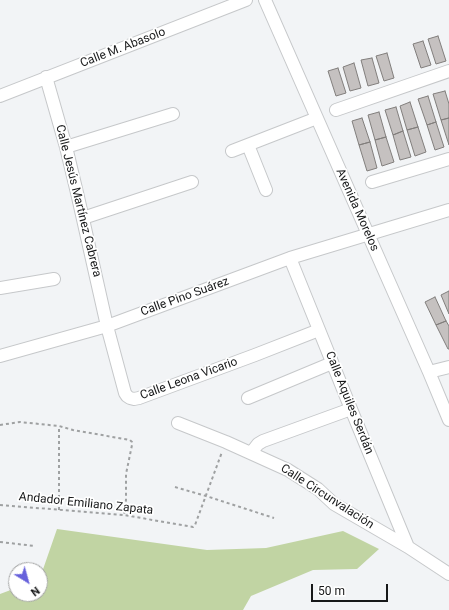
<!DOCTYPE html>
<meta charset="utf-8">
<style>
body{margin:0}
#map{position:relative;width:449px;height:610px;overflow:hidden;background:#f2f4f6;font-family:Roboto,sans-serif}
canvas{display:block}
.north{position:absolute;left:8px;top:562px;width:40px;height:40px;box-sizing:border-box;background:#fff;border:1px solid #a2a3a3;border-radius:50%;rotate:143deg;font-size:11px;font-weight:700;line-height:16px;text-align:center;color:#171819}
.north::after{content:'';display:block;margin:auto;width:14px;height:18px;background:#6761db;clip-path:polygon(50% 0,100% 100%,50% 72%,0 100%)}
.scale{position:absolute;left:311px;top:584px;width:77px;height:18px;box-sizing:border-box;border:2px solid #171819;border-top:0;padding-left:5px;font-size:12px;line-height:14px;white-space:nowrap;color:#171819;-webkit-text-stroke:3px #fff;paint-order:stroke}
</style>
<div id="map">
<canvas width="449" height="610"></canvas>
<div class="north">N</div>
<div class="scale">50 m</div>
</div>
<script>
const c = document.querySelector('canvas').getContext('2d');
c.lineJoin = 'round';
function paint(path, color) {
  c.fillStyle = color;
  c.fill(path, 'evenodd');
}
function poly(rows) {
  const path = new Path2D();
  for (const r of rows) {
    path.moveTo(r[0], r[1]);
    for (let i = 2; i < r.length; i += 2) path.lineTo(r[i], r[i + 1]);
  }
  return path;
}
function strokePath(path, color, width, dash) {
  c.strokeStyle = color;
  c.lineWidth = width;
  c.lineCap = dash ? 'butt' : 'round';
  c.setLineDash(dash || []);
  c.stroke(path);
}
function write(font, color, halo, rows, align = 'center') {
  c.font = font + ' Roboto,sans-serif';
  c.lineWidth = 3.5;
  c.setLineDash([]);
  c.textBaseline = 'middle';
  c.strokeStyle = halo;
  c.fillStyle = color;
  for (const [text, x, y, turn = 0] of rows) {
    c.save();
    c.translate(x, y);
    c.rotate((+turn || 0) * Math.PI / 180);
    c.textAlign = isNaN(turn) ? turn : align;
    if (halo) c.strokeText(text, 0, 0);
    c.fillText(text, 0, 0);
    c.restore();
  }
}
const green = poly([
 [57,529,207,550,266,548,343,531,379,549,357,569,313,570,251,596,243,610,0,610,0,594,16,588,16,594,40,594,40,578]
]);
const building = poly([
 [438,36,446,61,436,64,428,39,438,36],
 [423,41,431,65,421,68,413,44,423,41],
 [387,53,394,78,384,81,376,56,387,53],
 [372,58,379,83,368,86,361,60,372,58],
 [354,63,361,88,350,91,343,67,354,63],
 [338,68,346,93,336,96,328,71,338,68],
 [445,91,449,104,449,118,441,120,433,94,445,91],
 [428,96,436,122,427,125,418,99,428,96],
 [410,102,418,127,407,130,400,106,410,102],
 [396,107,403,131,393,135,385,110,396,107],
 [379,112,386,137,375,140,368,115,379,112],
 [362,118,370,142,359,145,352,121,362,118],
 [449,118,449,145,441,120,449,118],
 [436,122,444,147,435,150,427,125,436,122],
 [418,127,426,152,415,156,407,130,418,127],
 [403,131,411,157,400,160,393,135,403,131],
 [386,137,394,162,382,166,375,140,386,137],
 [370,142,377,168,367,171,359,145,370,142],
 [449,291,449,314,441,295,449,291],
 [435,297,446,321,436,325,425,302,435,297],
 [446,321,449,326,449,349,448,349,436,325,446,321]
]);
const path = poly([
 [0,425,20,422,59,426,73,430,130,440,132,442,132,445,126,474,126,500,124,515],
 [175,487,206,496,274,518],
 [0,505,124,515,193,527,195,525,222,452],
 [59,510,59,426],
 [0,542,35,546]
]);
const minor = poly([
 [265,0,368,234,429,372,449,420],
 [46,77,66,147,78,197,107,326,125,393,127,396,130,398,134,399,139,398,255,355,319,330],
 [0,96,246,0],
 [336,110,449,71],
 [248,145,266,190],
 [66,147,173,114],
 [232,151,317,118],
 [372,182,449,159],
 [83,218,192,182],
 [290,258,351,409,408,547],
 [0,288,54,279],
 [0,356,107,326,290,258,449,210],
 [429,372,449,367],
 [248,398,332,363],
 [178,423,226,442,288,470,318,489,334,504,408,547,449,574],
 [251,453,258,444,263,441,351,409]
]);
const streetNames = [
 ["Calle M. Abasolo",123,48,-21],
 ["Calle Jesús Martínez Cabrera",78,201,76],
 ["Avenida Morelos",357,210,66],
 ["Calle Pino Suárez",185,297,-20],
 ["Calle Leona Vicario",189,379,-20],
 ["Calle Aquiles Serdán",349,403,68],
 ["Calle Circunvalación",327,497,33],
 ["Andador Emiliano Zapata",86,504,6]
];
paint(green, '#c1d4a3');
paint(building, '#c5c1c0');
strokePath(building, '#817e7c', 1);
strokePath(minor, '#c6c8ca', 14);
strokePath(path, '#9fa1a2', 2, [3, 3]);
strokePath(minor, '#fff', 12);
write('12px', '#171819', '#fff', streetNames);
</script>
